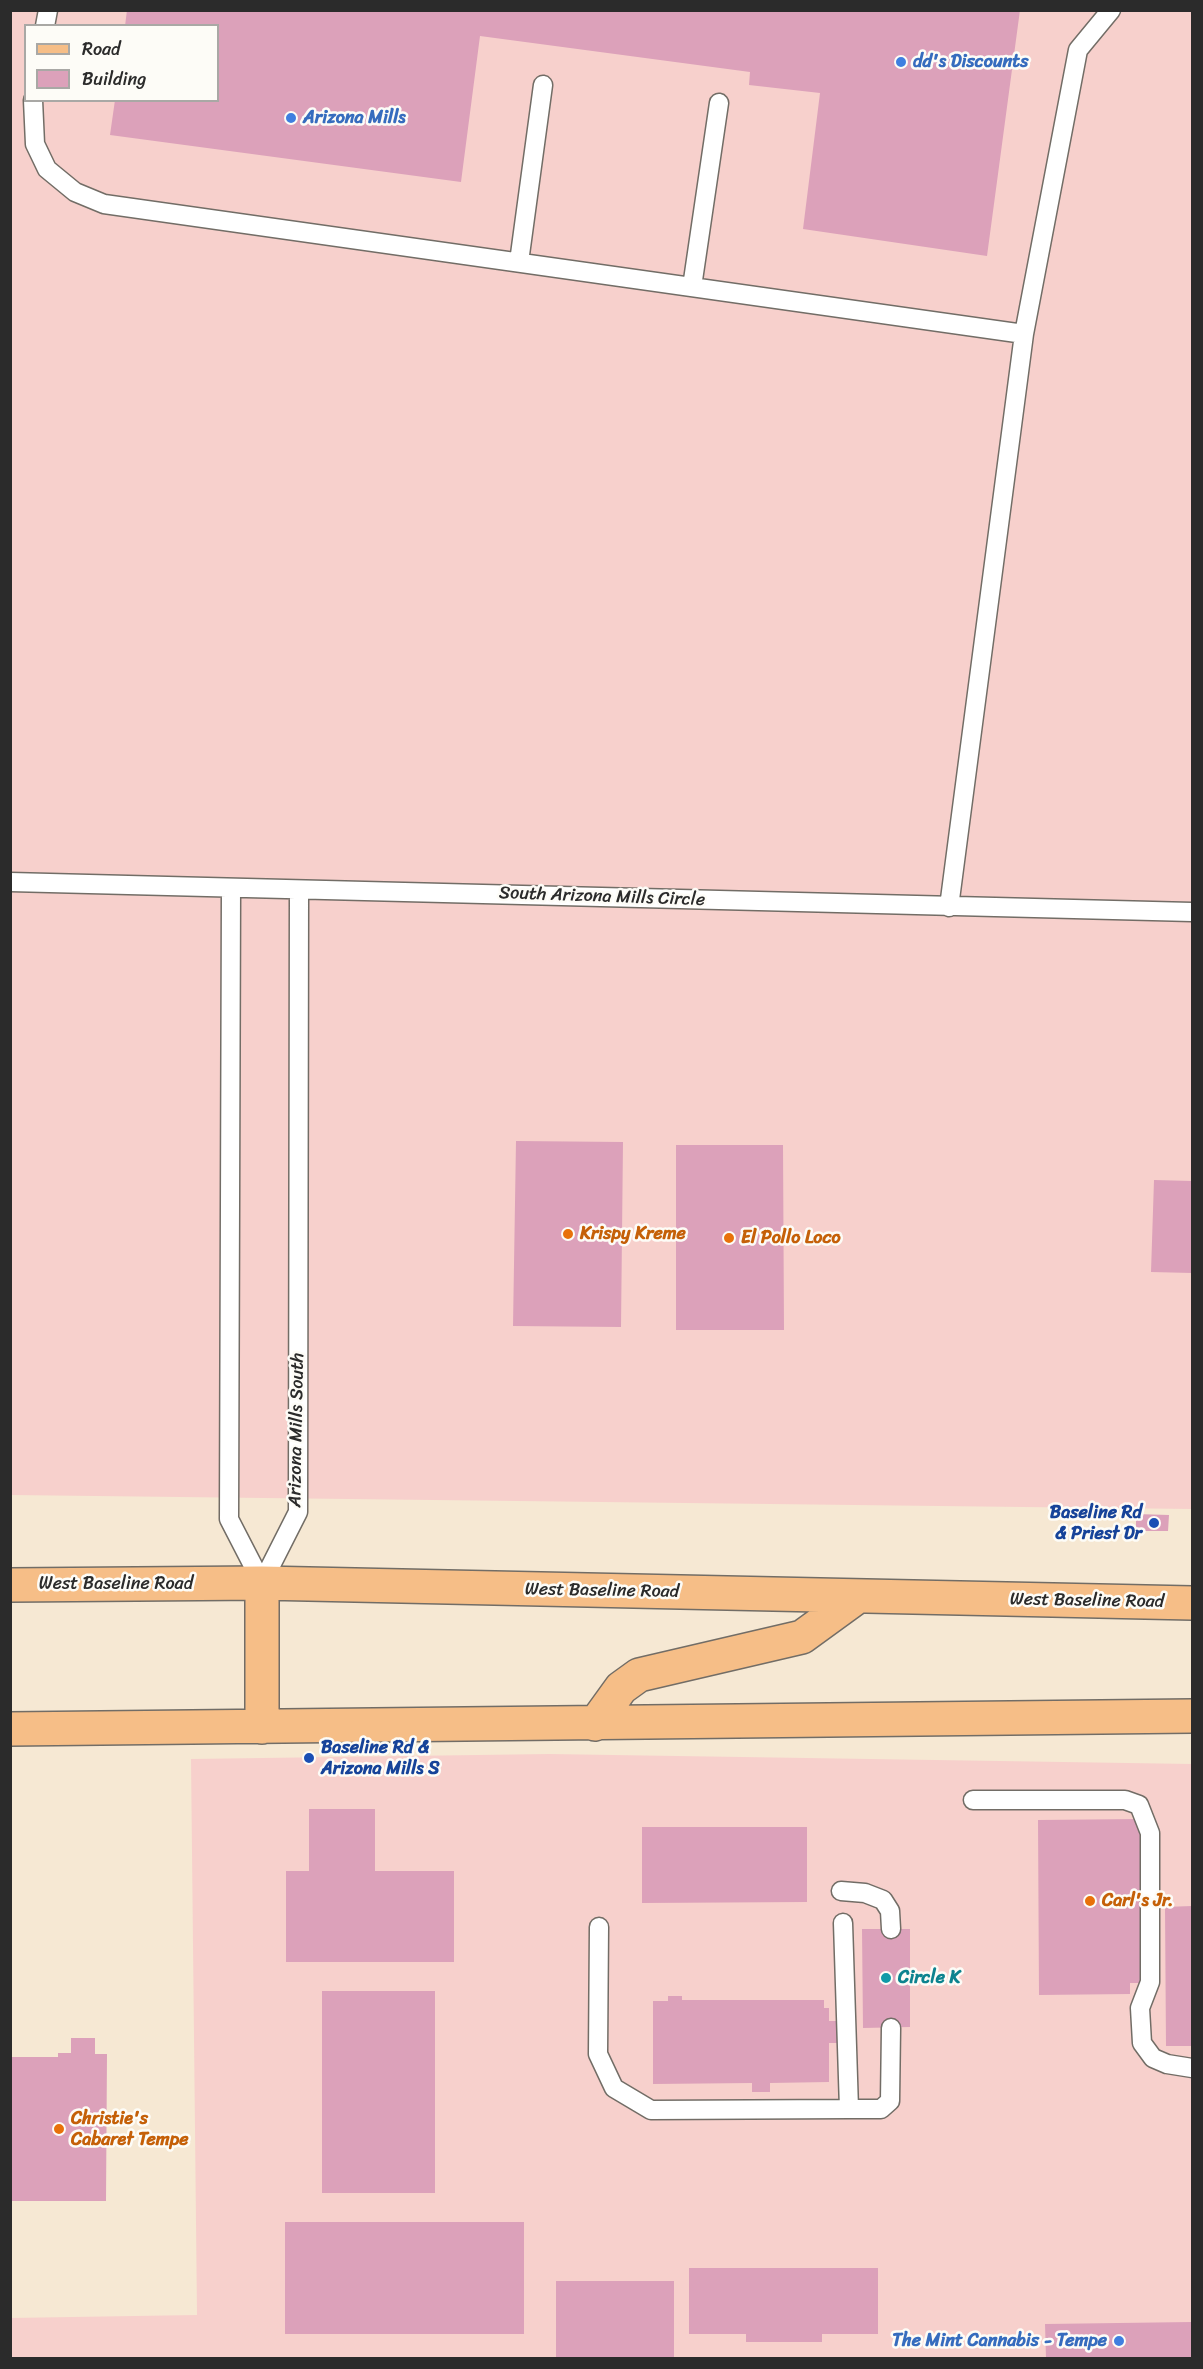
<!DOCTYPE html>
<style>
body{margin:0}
#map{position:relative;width:1203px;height:2369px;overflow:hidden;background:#f6e8d3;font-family:Sriracha,sans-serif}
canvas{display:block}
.frame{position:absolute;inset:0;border:12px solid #2b2b2b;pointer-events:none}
.legend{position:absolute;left:24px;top:24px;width:195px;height:78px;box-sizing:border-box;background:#fdfcf7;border:2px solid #a9a8a5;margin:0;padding:8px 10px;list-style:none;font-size:18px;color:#2b2b2b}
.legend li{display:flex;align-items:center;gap:12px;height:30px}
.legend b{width:30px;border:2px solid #a9a8a5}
</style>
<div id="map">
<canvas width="1203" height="2369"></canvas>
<div class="frame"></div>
<ul class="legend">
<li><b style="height:8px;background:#f6be87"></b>Road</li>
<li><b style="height:16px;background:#dca1ba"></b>Building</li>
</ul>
</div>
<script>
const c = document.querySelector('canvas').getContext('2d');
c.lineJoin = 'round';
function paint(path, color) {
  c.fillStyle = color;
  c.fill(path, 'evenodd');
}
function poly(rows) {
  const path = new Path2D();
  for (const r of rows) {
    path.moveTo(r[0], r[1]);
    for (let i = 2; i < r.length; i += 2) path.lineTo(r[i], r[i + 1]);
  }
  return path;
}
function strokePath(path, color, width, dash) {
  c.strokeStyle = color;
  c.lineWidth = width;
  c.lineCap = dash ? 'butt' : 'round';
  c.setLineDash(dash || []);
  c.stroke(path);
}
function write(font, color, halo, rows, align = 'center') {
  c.font = font + ' Sriracha,sans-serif';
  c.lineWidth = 5;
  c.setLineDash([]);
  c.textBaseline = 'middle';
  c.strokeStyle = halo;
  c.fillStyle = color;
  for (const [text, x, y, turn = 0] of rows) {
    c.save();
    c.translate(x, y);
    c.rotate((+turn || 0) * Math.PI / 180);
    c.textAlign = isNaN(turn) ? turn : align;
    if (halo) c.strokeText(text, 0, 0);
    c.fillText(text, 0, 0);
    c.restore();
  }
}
const built = poly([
 [11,11,1192,11,1192,1509,11,1495],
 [26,26,218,26,218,100,26,100],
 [549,1754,1192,1764,1192,2358,11,2358,10,2318,197,2315,191,1759]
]);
const building = poly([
 [127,10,1020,10,987,256,803,229,820,93,749,85,750,72,480,36,461,182,110,135,115,100,218,100,218,26,125,26],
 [516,1141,623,1142,621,1327,513,1326],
 [676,1145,783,1145,784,1330,676,1330],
 [1154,1180,1192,1181,1192,1273,1151,1272],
 [1136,1514,1169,1515,1168,1531,1136,1531],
 [309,1809,375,1809,375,1871,454,1871,454,1962,286,1962,286,1871,309,1871],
 [1140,1819,1141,1983,1130,1983,1130,1994,1039,1995,1038,1820],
 [642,1827,807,1827,807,1902,642,1903],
 [1192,1906,1192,2046,1166,2046,1165,1907],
 [862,1929,910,1929,910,2027,863,2028],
 [322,1991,435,1991,435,2193,322,2193],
 [668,1996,682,1996,682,2000,824,2000,824,2008,829,2008,829,2021,838,2021,838,2043,829,2043,829,2082,770,2083,770,2092,752,2092,752,2083,653,2084,653,2001,668,2001],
 [71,2038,95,2038,95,2054,107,2054,106,2201,10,2201,10,2057,58,2057,58,2053,71,2053],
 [285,2222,524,2222,524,2334,285,2334],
 [689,2268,878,2268,878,2334,822,2334,822,2342,746,2342,746,2334,689,2334],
 [556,2281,674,2281,674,2358,556,2358],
 [1192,2322,1192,2358,1046,2358,1045,2324]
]);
const lane = poly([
 [45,26,48,10],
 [33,100,35,144,47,169,75,192,104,204,1024,334],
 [519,262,543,85],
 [692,287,719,103],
 [10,882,1192,912],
 [231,888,229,1519,262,1583],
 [949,907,1024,334,1078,50,1111,10],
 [262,1583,298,1512,299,890],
 [973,1800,1125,1800,1139,1805,1150,1833,1150,1982,1140,2008,1142,2043,1153,2058,1167,2064,1192,2068],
 [841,1891,865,1893,883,1900,890,1911,891,1929],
 [599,1927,598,2054,614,2088,651,2110,849,2109,843,1923],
 [849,2109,881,2109,890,2101,891,2028]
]);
const primary = poly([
 [10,1585,262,1583,1192,1603],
 [595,1724,621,1688,639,1675,802,1637,857,1597],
 [262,1727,262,1583],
 [10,1729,1192,1716]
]);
const markers = [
 [901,62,6,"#3f7fe0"],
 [291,118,6,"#3f7fe0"],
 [568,1234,6,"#e8710a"],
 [729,1238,6,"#e8710a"],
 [1154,1523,6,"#1a4fb4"],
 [309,1758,6,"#1a4fb4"],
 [1090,1901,6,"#e8710a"],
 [886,1978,6,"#0f9aa8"],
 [59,2129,6,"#e8710a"],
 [1119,2341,6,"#3f7fe0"]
];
const shopNames = [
 ["dd's Discounts",913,62],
 ["Arizona Mills",303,118],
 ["The Mint Cannabis - Tempe",1107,2341,"right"]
];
const streetNames = [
 ["South Arizona Mills Circle",602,897,2],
 ["Arizona Mills South",297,1430,-89],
 ["West Baseline Road",116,1584],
 ["West Baseline Road",602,1591,1],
 ["West Baseline Road",1087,1601,1]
];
const foodNames = [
 ["Krispy Kreme",580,1234],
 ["El Pollo Loco",741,1238],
 ["Carl's Jr.",1102,1901],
 ["Christie's",71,2119],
 ["Cabaret Tempe",71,2140]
];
const transitNames = [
 ["Baseline Rd",1142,1513],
 ["& Priest Dr",1142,1534],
 ["Baseline Rd &",321,1748,"left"],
 ["Arizona Mills S",321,1769,"left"]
];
const cultureNames = [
 ["Circle K",898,1978]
];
paint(built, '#f7d0cc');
paint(building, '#dca1ba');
strokePath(lane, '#726d66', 21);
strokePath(primary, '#726d66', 36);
strokePath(lane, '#fff', 18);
strokePath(primary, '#f6be87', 33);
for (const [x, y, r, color] of markers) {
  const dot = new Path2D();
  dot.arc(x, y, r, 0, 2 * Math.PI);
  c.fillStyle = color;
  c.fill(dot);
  strokePath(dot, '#fdfcf7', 2);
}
write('bold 18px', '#366cbe', '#fdfcf7', shopNames, 'left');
write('18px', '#2b2b2b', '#fdfcf7', streetNames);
write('bold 18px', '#c56008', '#fdfcf7', foodNames, 'left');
write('bold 18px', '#164399', '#fdfcf7', transitNames, 'right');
write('bold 18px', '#0d838f', '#fdfcf7', cultureNames, 'left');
</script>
